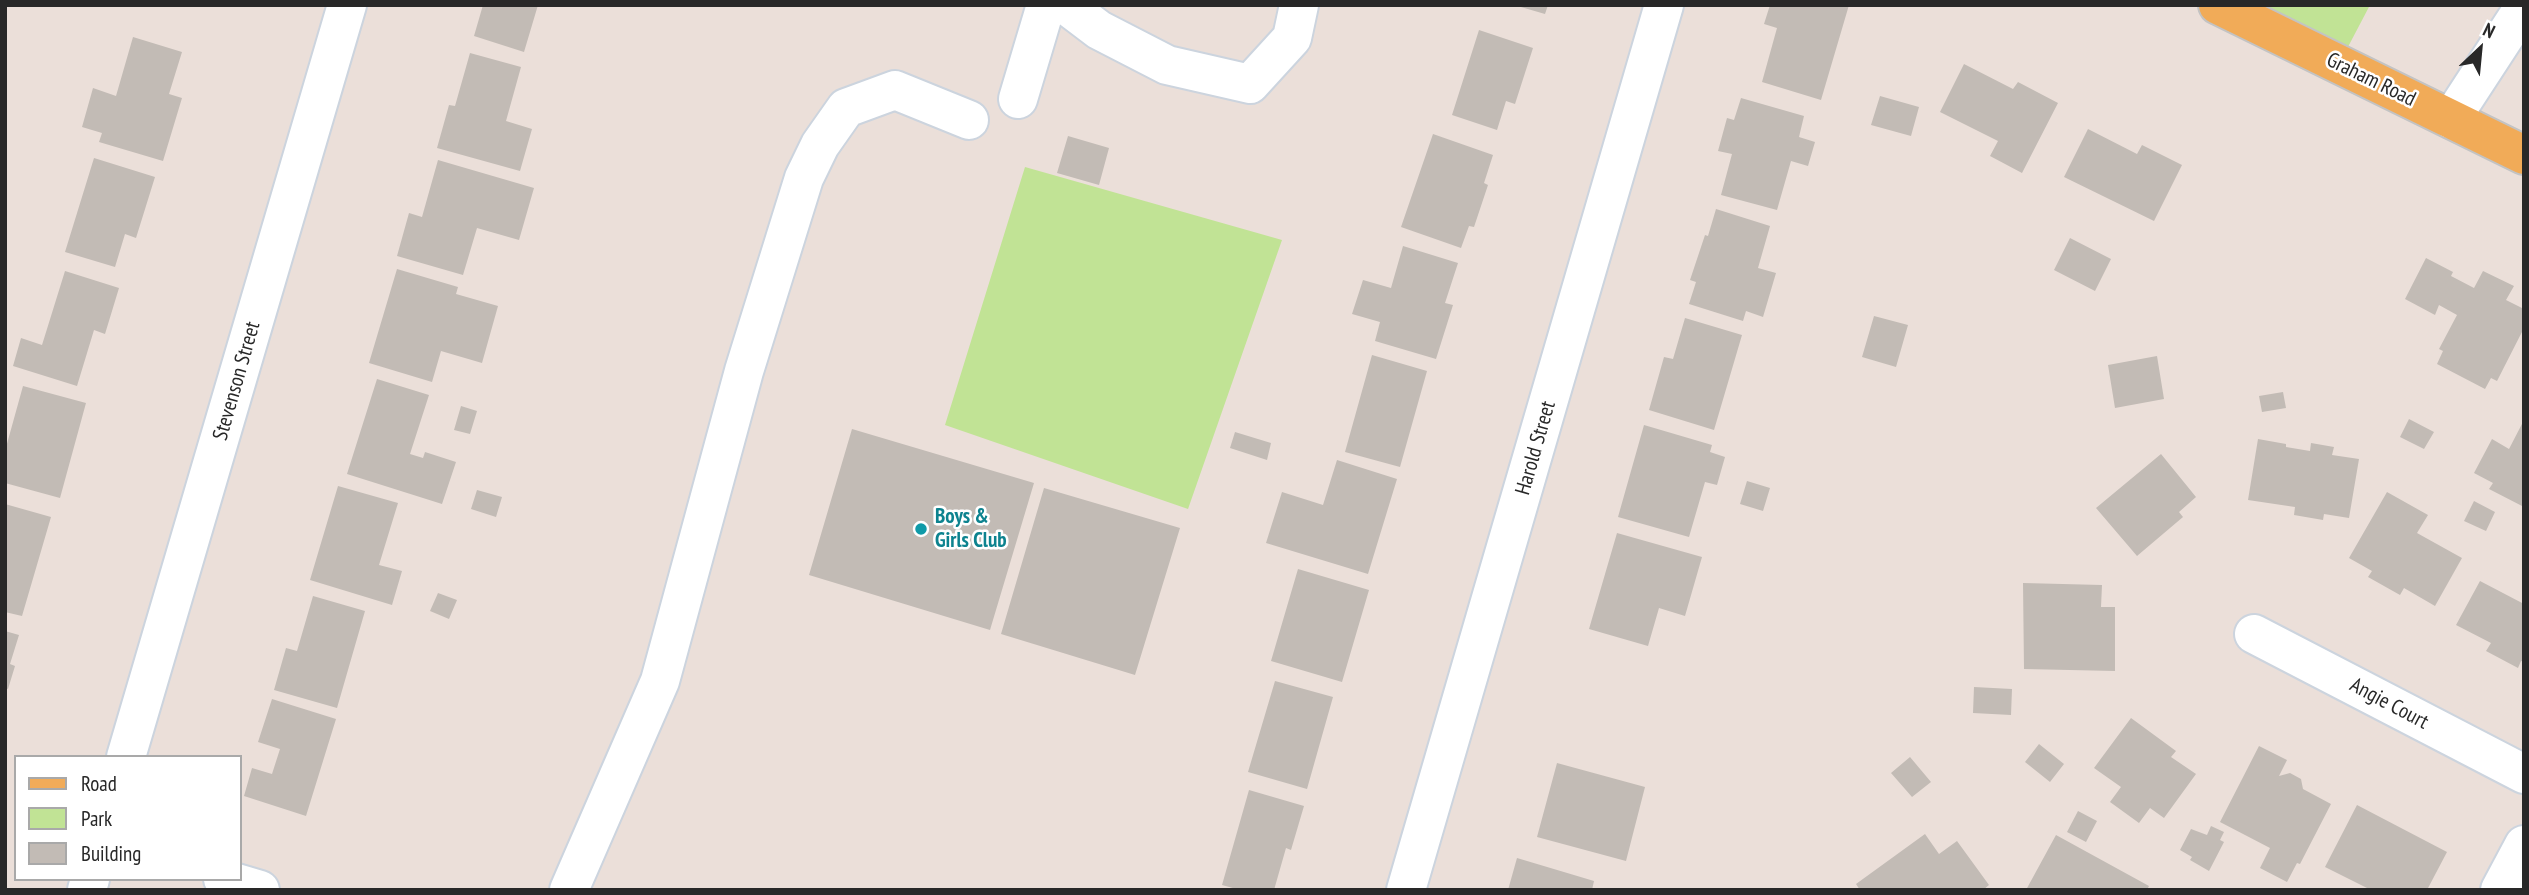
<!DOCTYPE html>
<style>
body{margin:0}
#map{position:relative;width:2529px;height:895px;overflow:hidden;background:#ebdfd9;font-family:"PT Sans Narrow",sans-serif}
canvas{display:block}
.frame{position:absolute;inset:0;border:7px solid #282828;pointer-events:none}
.legend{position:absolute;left:14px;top:755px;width:228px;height:126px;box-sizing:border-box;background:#fff;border:2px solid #a9a9a9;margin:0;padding:9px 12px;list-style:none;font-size:21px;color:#282828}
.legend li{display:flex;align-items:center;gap:14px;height:35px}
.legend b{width:35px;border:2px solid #a9a9a9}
.north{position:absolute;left:2445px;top:14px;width:70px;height:70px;-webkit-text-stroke:5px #fff;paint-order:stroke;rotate:26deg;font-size:19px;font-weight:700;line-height:28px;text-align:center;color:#282828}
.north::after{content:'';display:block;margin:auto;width:24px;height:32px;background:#282828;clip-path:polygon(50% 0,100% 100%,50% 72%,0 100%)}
</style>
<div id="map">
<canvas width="2529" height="895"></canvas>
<div class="frame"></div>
<ul class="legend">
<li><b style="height:9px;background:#f1ab58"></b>Road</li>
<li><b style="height:19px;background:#c1e395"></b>Park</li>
<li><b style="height:19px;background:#c2bbb5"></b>Building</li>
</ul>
<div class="north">N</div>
</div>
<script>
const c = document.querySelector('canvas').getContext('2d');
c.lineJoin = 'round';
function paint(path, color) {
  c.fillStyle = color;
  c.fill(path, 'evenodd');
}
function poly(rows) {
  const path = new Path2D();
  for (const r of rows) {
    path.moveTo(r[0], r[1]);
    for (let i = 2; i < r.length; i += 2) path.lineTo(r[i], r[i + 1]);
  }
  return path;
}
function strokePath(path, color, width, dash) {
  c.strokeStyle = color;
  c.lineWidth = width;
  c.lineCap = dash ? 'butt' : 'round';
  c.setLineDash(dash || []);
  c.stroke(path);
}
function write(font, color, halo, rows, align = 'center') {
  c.font = font + ' "PT Sans Narrow",sans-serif';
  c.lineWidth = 5;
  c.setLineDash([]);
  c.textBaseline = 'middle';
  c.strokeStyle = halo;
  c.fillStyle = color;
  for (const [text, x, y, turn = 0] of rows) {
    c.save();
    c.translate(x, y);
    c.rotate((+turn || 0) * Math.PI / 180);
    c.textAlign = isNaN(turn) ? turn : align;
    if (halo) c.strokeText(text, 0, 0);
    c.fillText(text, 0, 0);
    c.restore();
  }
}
const green = poly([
 [2219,5,2370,5,2339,64],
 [1025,167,1282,240,1188,509,945,425]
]);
const building = poly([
 [483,5,538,5,524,52,474,36],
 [1514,5,1548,5,1545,14],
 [1770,5,1849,5,1821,100,1762,82,1777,28,1764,24],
 [1479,30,1533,48,1515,104,1506,101,1497,130,1452,115],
 [133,37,182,52,169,94,182,98,163,161,99,142,102,133,82,127,93,88,116,96],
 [470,53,521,67,506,121,532,129,520,171,437,148,449,105,455,106],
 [1964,64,2013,89,2018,82,2058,103,2022,173,1990,156,1998,141,1940,112],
 [1880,96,1919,107,1911,136,1871,125],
 [1741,98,1804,116,1799,137,1815,142,1808,166,1791,161,1777,210,1721,195,1732,154,1718,151,1727,118,1734,120],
 [2088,129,2137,154,2142,145,2182,165,2154,221,2064,177],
 [1433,134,1493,155,1484,183,1488,185,1474,227,1469,226,1461,248,1401,227],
 [1068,136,1109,148,1099,185,1057,173],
 [94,158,155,177,136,238,125,234,115,267,65,252],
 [438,160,534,188,519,240,477,228,463,275,397,256,409,213,422,217],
 [1716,209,1770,226,1758,268,1776,273,1763,317,1746,311,1743,321,1689,304,1696,282,1690,280,1705,235,1708,236],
 [2070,238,2111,259,2095,291,2054,270],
 [1403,246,1458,263,1445,303,1453,305,1436,359,1375,341,1380,322,1352,314,1363,280,1391,288],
 [2426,258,2453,272,2451,276,2474,288,2483,271,2514,286,2506,300,2524,309,2524,328,2497,381,2491,378,2485,389,2437,364,2443,351,2439,349,2457,315,2439,305,2435,315,2405,299],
 [397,269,458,287,456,294,498,306,482,363,441,351,432,382,369,363],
 [65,271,119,288,105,334,94,330,77,386,13,366,21,338,42,345],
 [1874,316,1908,325,1896,367,1862,357],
 [1685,318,1742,335,1714,430,1649,410,1664,357,1673,359],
 [1372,355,1427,371,1400,467,1345,452],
 [2157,356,2164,399,2115,408,2108,365],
 [377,379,429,395,410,454,423,458,425,452,456,462,442,504,347,474],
 [23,386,86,403,60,498,5,483,5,451],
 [2283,392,2286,408,2262,412,2259,396],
 [461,406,477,411,470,434,454,430],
 [2409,419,2434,432,2424,449,2400,437],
 [2524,420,2524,507,2489,489,2493,483,2474,473,2492,439,2509,449],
 [1644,425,1712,445,1710,452,1725,457,1717,485,1705,482,1689,537,1618,517],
 [852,429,1034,483,990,630,809,575],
 [1235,432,1271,443,1267,460,1230,448],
 [2258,439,2286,444,2286,447,2310,451,2311,443,2334,447,2332,455,2359,459,2349,518,2324,514,2323,520,2294,515,2295,507,2248,500],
 [2161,454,2196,497,2179,512,2183,517,2137,556,2096,508],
 [1337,460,1397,479,1368,574,1266,543,1282,492,1323,505],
 [1747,481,1770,488,1763,511,1740,504],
 [338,486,398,503,379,565,402,571,392,605,310,580],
 [1044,488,1180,528,1135,675,1001,634],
 [477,490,502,497,496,517,471,509],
 [2387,492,2428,515,2417,533,2462,558,2435,606,2404,588,2400,595,2368,577,2372,571,2349,558],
 [2474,501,2495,512,2486,531,2464,521],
 [5,504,51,517,22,616,5,612],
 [1617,533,1702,557,1685,616,1659,608,1648,646,1589,629],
 [1298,569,1369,590,1342,682,1271,661],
 [2480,581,2524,604,2524,662,2521,661,2518,668,2486,651,2491,643,2456,625],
 [2023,583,2102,585,2101,607,2115,607,2115,671,2024,669],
 [438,593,457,600,449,619,430,611],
 [313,596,365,611,337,708,274,690,286,648,297,651],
 [5,631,19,635,10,664,15,666,8,689,5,688],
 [1275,681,1333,697,1307,789,1248,772],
 [1974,687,2012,689,2011,715,1973,713],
 [272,699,336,719,306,816,244,796,252,768,272,774,280,749,258,742],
 [2131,718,2176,751,2171,757,2196,774,2164,818,2150,808,2139,823,2110,802,2121,787,2094,768],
 [2039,744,2064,764,2050,782,2025,762],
 [2259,746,2287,760,2279,776,2290,773,2301,779,2303,789,2331,804,2300,864,2297,863,2287,882,2260,868,2270,848,2220,822],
 [1910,757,1931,782,1912,797,1891,773],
 [1557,763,1645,787,1626,861,1537,837],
 [1249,790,1304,806,1291,850,1286,848,1274,890,1240,890,1222,885],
 [2357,805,2447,852,2427,890,2366,890,2367,888,2325,867],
 [2078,811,2097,821,2086,842,2067,832],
 [2211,826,2224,832,2220,840,2224,842,2209,871,2190,860,2192,857,2180,850,2191,829,2207,835],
 [1925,834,1939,854,1957,841,1989,885,1983,890,1860,890,1856,884],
 [2056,835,2149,886,2147,890,2026,890],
 [1517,858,1594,881,1592,890,1508,890]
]);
const minor = poly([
 [1066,5,1099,30,1167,65,1250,84,1292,38,1299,5],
 [1018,99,1046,5],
 [2451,119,2524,7],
 [2254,634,2524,774],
 [126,757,347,5],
 [223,879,260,890],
 [87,890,90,879],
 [569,890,660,681,744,371,804,178,820,145,846,108,895,90,969,120],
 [1406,890,1664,5],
 [2500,890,2524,845]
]);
const major = poly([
 [2218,5,2524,155]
]);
const markers = [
 [921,529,7,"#0f9aa8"]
];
const streetNames = [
 ["Graham Road",2371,80,26],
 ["Stevenson Street",237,381,-74],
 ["Harold Street",1536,448,-74],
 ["Angie Court",2389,704,28]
];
const cultureNames = [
 ["Boys &",935,517],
 ["Girls Club",935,541]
];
paint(green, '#c1e395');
paint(building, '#c2bbb5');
strokePath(minor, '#ccd4de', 42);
strokePath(major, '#c3c3c3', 42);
strokePath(minor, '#fff', 38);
strokePath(major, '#f1ab58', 38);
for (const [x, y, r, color] of markers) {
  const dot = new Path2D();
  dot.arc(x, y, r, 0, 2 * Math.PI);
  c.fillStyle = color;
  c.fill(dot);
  strokePath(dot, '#fff', 2.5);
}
write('21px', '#282828', '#fff', streetNames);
write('bold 21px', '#0d838f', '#fff', cultureNames, 'left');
</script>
